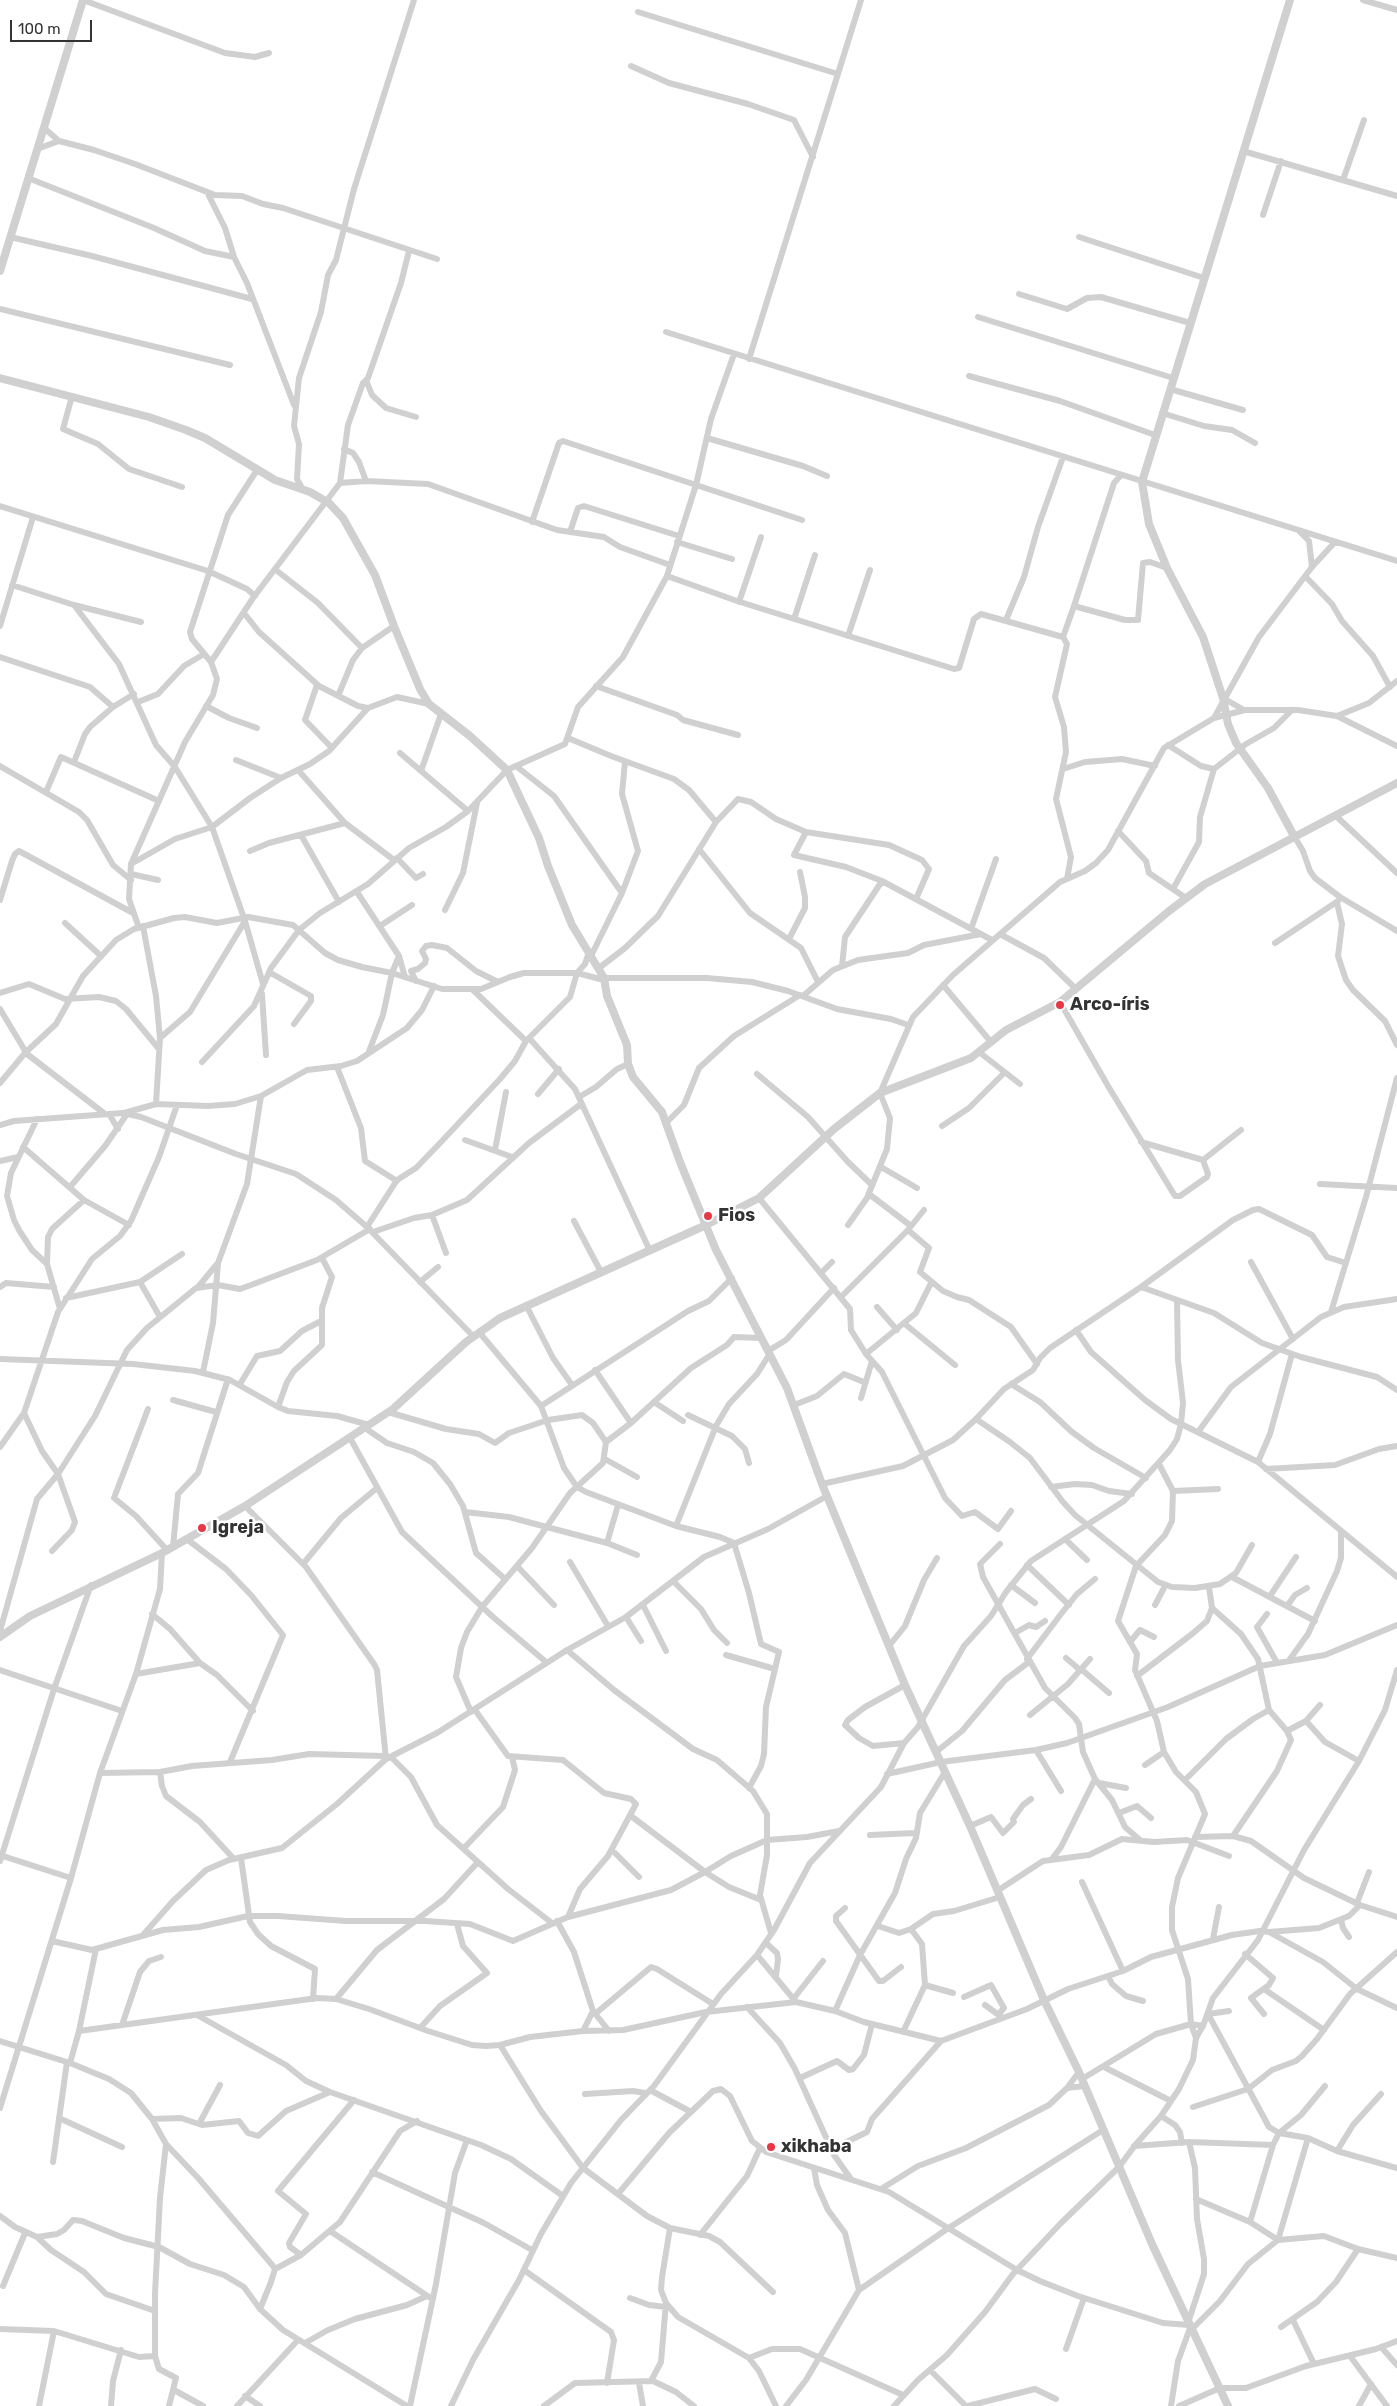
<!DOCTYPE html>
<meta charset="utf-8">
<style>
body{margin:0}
#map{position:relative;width:1397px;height:2406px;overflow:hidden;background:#fff;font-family:Rubik,sans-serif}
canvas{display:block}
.scale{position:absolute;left:10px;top:20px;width:82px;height:22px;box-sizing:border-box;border:2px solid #333;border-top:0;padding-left:6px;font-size:15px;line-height:18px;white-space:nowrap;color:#333;-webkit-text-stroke:4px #fff;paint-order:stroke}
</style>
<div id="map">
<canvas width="1397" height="2406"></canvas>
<div class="scale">100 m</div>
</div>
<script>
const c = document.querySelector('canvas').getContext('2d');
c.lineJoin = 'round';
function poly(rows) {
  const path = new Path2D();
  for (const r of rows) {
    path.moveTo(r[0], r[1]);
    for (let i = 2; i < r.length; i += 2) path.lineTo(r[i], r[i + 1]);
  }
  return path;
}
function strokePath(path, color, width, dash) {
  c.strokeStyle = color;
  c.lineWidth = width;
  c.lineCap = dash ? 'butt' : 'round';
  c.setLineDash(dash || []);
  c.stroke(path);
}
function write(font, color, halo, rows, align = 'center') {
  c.font = font + ' Rubik,sans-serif';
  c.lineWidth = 5;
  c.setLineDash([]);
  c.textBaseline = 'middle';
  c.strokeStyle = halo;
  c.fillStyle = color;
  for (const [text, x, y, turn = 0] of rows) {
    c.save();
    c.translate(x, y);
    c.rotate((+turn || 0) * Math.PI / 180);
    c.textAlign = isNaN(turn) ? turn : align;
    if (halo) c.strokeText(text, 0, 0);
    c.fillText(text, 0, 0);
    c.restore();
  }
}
const minor = poly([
 [83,0,225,53,255,57,269,53],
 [1363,0,1397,10],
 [638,12,838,74],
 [631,66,669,83,748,104,794,120,813,157],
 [44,128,59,141,94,150,135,164,215,195,242,196,263,204,283,208,437,259],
 [37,149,59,141],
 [1243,151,1397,196],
 [28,178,154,228,205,251,234,257],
 [1343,180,1364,120],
 [207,192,225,228,234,257,247,283,294,405],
 [1263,215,1281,161],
 [10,237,92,256,252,299],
 [1079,237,1204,278],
 [1019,294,1067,309,1087,298,1101,297,1190,323],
 [0,309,230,365],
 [978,317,1173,378],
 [666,332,1397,561],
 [749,359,861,0],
 [969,376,1060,401,1155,435],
 [366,380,372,395,386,408,416,417],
 [1170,389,1243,410],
 [72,396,63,429,98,444,129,469,182,487],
 [1162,413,1204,426,1232,430,1255,443],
 [707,438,803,466,827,476],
 [344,449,353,453,359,462,366,481],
 [340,483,348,425,363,383,368,378,401,283,409,251],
 [303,490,297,479,299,444,294,426,299,378,321,312,328,275,336,260,354,189,414,0],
 [0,506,208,571,247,589,255,596],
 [532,522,559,443,563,441,802,520],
 [570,532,578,508,584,506,679,536],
 [1300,532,1309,541,1312,567],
 [677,542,732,559],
 [276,570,318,603,362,648],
 [667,576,737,601,954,669,959,668,974,619,981,614,1063,637,1067,644,1055,697,1064,727,1066,752,1056,799,1071,857,1067,879],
 [1306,577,1332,604,1342,621,1373,656,1390,687],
 [12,585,74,605,119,664,156,745,175,767,212,827,245,921,263,984],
 [739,602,761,537],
 [74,605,141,622],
 [1074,606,1114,483,1121,475],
 [244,613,259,632,319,686,358,706,368,708],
 [794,619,815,555],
 [1006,620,1024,577,1038,527,1063,457],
 [0,626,33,517],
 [848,636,870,570],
 [1063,637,1074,606,1125,620,1138,620,1143,563,1150,562,1167,568],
 [0,657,90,687,113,707],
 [211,662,253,598,340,483,366,481,428,484,557,530,604,537,620,547,670,565],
 [317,685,305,720,332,748],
 [596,686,677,715,683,720,738,735],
 [338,696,353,660,362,648,394,626],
 [1223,698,1244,710],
 [138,702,158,694,184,666,204,654],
 [206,706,229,718,257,728],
 [1337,716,1369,703,1397,681],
 [1214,718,1259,637,1312,567,1335,542],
 [568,738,611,756,674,779,689,790,716,822],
 [1168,745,1201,766,1214,769],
 [400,753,468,811],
 [236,760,281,778],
 [74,762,85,734,90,727,113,707,134,694],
 [0,766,79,812,87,820,113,865,131,880],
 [516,766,554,796,622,893],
 [1063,769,1085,762,1122,759,1155,766],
 [298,770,345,823,394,860],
 [421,771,441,714],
 [46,792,61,757,159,801],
 [1336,816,1397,873],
 [1118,831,1146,861,1149,873,1186,898],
 [806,832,794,855,846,867,882,881,992,940],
 [301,835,339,902],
 [1294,836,1303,851,1310,871,1315,878,1340,897,1397,931],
 [699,849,750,913,801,948,818,982],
 [250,851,269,843,345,823],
 [397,858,416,878,423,874],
 [131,864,175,839,212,827,250,798,281,778,310,764,329,751,368,708,397,697,429,704],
 [131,874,158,880],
 [1173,889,1199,842,1200,817,1214,769,1246,744,1274,728,1292,710],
 [357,892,399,956,405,977],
 [0,900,12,861,15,854,19,851,133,913],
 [1337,903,1342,924,1338,956,1346,980,1353,990,1385,1021,1397,1045],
 [445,910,463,873,477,803],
 [65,923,101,956],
 [143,926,156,996,160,1038,156,1104],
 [380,926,412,905],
 [139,928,129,899,131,864,185,742,213,695,217,679,211,662,192,639,190,632,228,515,257,470],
 [971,929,996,859],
 [1000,934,1044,958,1076,989],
 [789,939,805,908,805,897,800,872],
 [1275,943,1338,901],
 [591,956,622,893,638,851,622,794,625,762],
 [842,966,845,937,882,881],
 [599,968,625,948,658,916,716,822,738,799,751,802,776,819,806,832,889,845,922,860,929,869,916,899],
 [269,972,311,996,311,1001,294,1024],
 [604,978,707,978,752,982,788,991,837,1009,891,1019,908,1025],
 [416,981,411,971,418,969,425,963,426,959,422,951,426,946,432,945,447,948,476,971,498,982],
 [943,985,991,1042],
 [473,990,526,1041],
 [0,993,29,984,65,999,99,997,116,1001,126,1009,159,1049],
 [262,994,266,1055],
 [803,996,833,970,858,960,908,953,924,945,981,934],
 [1060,1002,1108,1086,1175,1196,1180,1196,1207,1177,1208,1174,1203,1160,1241,1130],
 [0,1009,27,1054,105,1114],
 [160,1038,190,1012,245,921],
 [529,1038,575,1089,650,1251],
 [979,1052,1020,1084],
 [368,1054,383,1015,392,973,399,956],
 [202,1062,254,1006,271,968,299,930,320,913,368,884,409,848,446,827,468,811,507,770,565,744,578,707,623,657,667,576,696,485,711,419,734,354],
 [337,1067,361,1128,365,1161,397,1181],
 [757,1074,808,1117,848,1162,872,1185],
 [0,1083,25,1053,56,1024,83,976,116,940,134,929,174,918,185,917,217,923,248,917,293,925,325,953,338,960,362,967,392,973,442,989,481,989,510,977,524,973,577,973,604,980],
 [538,1094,559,1069],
 [579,1097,596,1087,617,1069,628,1064],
 [124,1113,156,1104,208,1106,235,1104,261,1096,307,1070,341,1066,357,1061,407,1028,422,1010,434,986],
 [109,1114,118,1129],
 [37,1119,11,1173,7,1196,14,1220,19,1230,32,1250,47,1264],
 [667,1122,684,1105,699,1068,734,1036,800,995],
 [0,1125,14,1121,123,1113,141,1117,236,1154,296,1174,336,1200,367,1227,473,1336],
 [942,1126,969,1108,1004,1073],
 [465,1140,512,1157],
 [1141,1142,1203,1160],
 [23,1147,84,1200,129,1225],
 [495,1150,506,1092],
 [0,1161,18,1157],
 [881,1167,917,1188],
 [1320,1184,1397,1188],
 [70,1187,105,1146,127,1114],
 [869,1194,911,1226],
 [759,1198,850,1309,851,1330,866,1354,882,1372,945,1498,962,1516,975,1512,998,1529,1011,1511],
 [432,1215,446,1253],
 [574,1221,601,1272],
 [848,1225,867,1198,887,1149,890,1118,880,1093,913,1017,953,975,1060,882,1085,871,1096,863,1108,850,1164,748,1214,718,1245,710,1298,710,1337,716,1397,746],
 [367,1227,397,1180,416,1168,442,1141,500,1079,515,1061,526,1041,570,997,577,973,585,964,589,952],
 [908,1230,929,1248,920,1272,943,1291,957,1297,969,1300,1011,1327,1037,1364],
 [373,1232,414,1218,432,1215,467,1200,529,1143,581,1104],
 [1251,1262,1293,1339],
 [821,1273,832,1262],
 [140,1282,160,1317],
 [420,1282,438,1267],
 [0,1287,6,1283,54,1287],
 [198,1287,217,1264],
 [1141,1287,1214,1313,1262,1343,1301,1357,1377,1377,1397,1390],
 [841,1297,908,1230,924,1210],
 [66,1298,140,1282,182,1254],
 [526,1305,553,1358,572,1385],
 [877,1307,897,1330],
 [60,1309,47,1264,48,1237,52,1229,84,1200],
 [1331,1312,1366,1197,1397,1078],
 [905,1324,955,1365],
 [1076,1330,1091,1352,1145,1400,1171,1419,1258,1462,1397,1577],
 [479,1332,541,1406,564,1468,577,1487,586,1492,676,1526,720,1537,734,1543,749,1593,761,1644,779,1652,766,1707,764,1754,761,1766,749,1788],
 [768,1351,786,1340,834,1288],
 [866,1354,916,1313,931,1283],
 [0,1359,133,1364,195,1371,230,1380,278,1407,288,1411,337,1416,369,1425],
 [595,1370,631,1423],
 [203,1372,213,1323,218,1263,247,1184,261,1096],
 [240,1384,257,1356,280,1351,302,1331,321,1321],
 [1011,1384,1040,1402,1072,1432,1094,1448,1146,1478],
 [861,1398,872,1361],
 [173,1400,216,1412],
 [654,1402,683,1421],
 [794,1405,817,1396,844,1374,864,1382],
 [541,1406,688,1311,709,1301,732,1278],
 [278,1407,287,1382,294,1371,322,1345,322,1308,332,1277,322,1258],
 [148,1409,114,1498,136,1516,167,1550],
 [388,1412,446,1429,479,1434,495,1443,509,1433,548,1420,582,1415,593,1423,606,1442,603,1463,570,1493,532,1548,482,1607,467,1632,461,1648,456,1677,471,1712],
 [24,1413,42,1451,58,1474,75,1522,72,1530,52,1551],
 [688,1415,732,1436,745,1449,749,1463],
 [976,1419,1010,1442,1030,1458,1063,1502,1075,1515,1158,1582,1172,1587,1195,1588,1220,1584,1236,1573,1252,1545],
 [365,1428,387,1443,414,1452,433,1463,450,1484,463,1506,476,1553,505,1579],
 [1198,1432,1231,1387,1321,1317,1344,1307,1397,1299],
 [350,1438,402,1532,493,1617,546,1662],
 [606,1442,631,1423,691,1368,727,1345,734,1337,761,1338],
 [0,1447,24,1413,58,1312,92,1259,120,1236,131,1221,159,1157,177,1105],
 [605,1459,637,1477],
 [1258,1462,1270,1434,1292,1354],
 [1159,1464,1173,1491,1172,1521,1165,1535,1136,1566,1118,1621,1137,1654,1135,1670,1157,1721,1164,1752,1176,1772,1196,1792,1205,1814,1178,1878,1172,1907,1172,1930,1188,1979,1191,2024,1196,2038],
 [1266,1469,1335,1465,1379,1449,1397,1446],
 [822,1484,903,1466,953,1440,976,1419,1004,1389,1033,1370,1040,1358,1050,1348,1141,1287,1233,1220,1253,1210,1259,1209,1312,1235,1327,1257,1346,1263],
 [1051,1487,1075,1484,1092,1485,1109,1491,1132,1494],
 [1173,1491,1218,1489],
 [245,1506,306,1567,374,1664,377,1670,386,1759],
 [465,1512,509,1517,607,1543,637,1555],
 [676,1526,716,1426,729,1404,757,1374,769,1355],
 [1065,1539,1087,1560],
 [188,1540,226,1569,251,1595,283,1635,230,1762],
 [607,1543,618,1505],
 [1000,1544,980,1564,983,1577,1045,1688,1075,1718,1079,1724,1083,1752,1095,1779,1112,1800,1125,1827,1140,1840],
 [173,1547,178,1494,198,1473,228,1379],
 [570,1562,608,1626],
 [303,1564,341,1518,377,1488],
 [1027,1565,1069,1605],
 [517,1566,554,1605],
 [1232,1577,1315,1621],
 [673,1581,701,1609,714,1630,727,1643],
 [1011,1585,1035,1603],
 [1209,1587,1212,1608,1241,1634,1258,1659,1269,1710,1287,1731,1291,1740,1277,1771,1233,1836],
 [1270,1596,1296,1557],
 [643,1605,666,1651],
 [1155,1605,1165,1586],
 [1287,1606,1295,1595,1307,1588],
 [152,1614,170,1629,200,1663,217,1675,253,1711],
 [1267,1614,1257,1627,1276,1661],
 [626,1617,641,1641],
 [0,1631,37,1499,58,1474,95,1416,127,1350,147,1328,196,1288,218,1285,240,1289,251,1285,317,1260,370,1229],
 [1015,1633,1029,1625,1036,1627,1045,1621],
 [1130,1642,1140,1630,1154,1637],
 [889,1646,905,1626,924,1580,937,1558],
 [567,1650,614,1690,693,1749,717,1760,753,1791,767,1814,767,1855,760,1895,771,1933],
 [726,1655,775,1669],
 [1066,1658,1080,1670],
 [1027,1659,1061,1614,1077,1594,1095,1579],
 [1290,1659,1308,1634,1337,1571,1341,1558,1341,1531],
 [1081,1669,1109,1693],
 [0,1670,122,1711],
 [136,1674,200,1663],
 [1137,1676,1192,1634,1207,1621,1212,1608],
 [475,1710,508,1756,563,1760,604,1793,631,1799,636,1804,608,1856,580,1889,568,1917],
 [1030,1715,1068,1684,1090,1659],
 [1306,1721,1325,1742,1359,1761],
 [1287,1731,1306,1721,1320,1705],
 [904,1743,873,1746,859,1738,845,1725,848,1720,865,1707,905,1685],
 [1036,1750,1061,1791],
 [936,1752,962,1731,1005,1680,1029,1662],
 [391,1757,411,1777,437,1825,508,1889,552,1923],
 [1145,1765,1164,1752],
 [160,1772,162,1786,166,1796,200,1822,234,1859],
 [100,1773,160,1772,192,1766,272,1760,309,1754,384,1756],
 [887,1774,941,1762,1036,1750,1067,1743,1168,1707,1260,1666,1325,1655,1397,1625],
 [1185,1780,1226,1739,1253,1719,1269,1710],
 [1099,1783,1126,1788],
 [1119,1813,1137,1806,1151,1818],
 [631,1816,705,1872,729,1887,761,1900],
 [970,1826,991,1817,1003,1833,1014,1822,1013,1819,1023,1805,1031,1799],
 [870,1835,916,1833],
 [1195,1837,1233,1836,1251,1841,1304,1878,1360,1905,1397,1917],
 [464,1848,503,1807,515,1770,512,1757],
 [612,1850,639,1877],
 [0,1855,71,1878],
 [241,1858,250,1922,258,1934,271,1946,315,1969,313,1999],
 [1052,1859,1061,1847,1095,1779],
 [0,1861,54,1689,91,1585],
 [1082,1882,1123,1971],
 [997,1891,1043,1861,1089,1855,1122,1839,1154,1842,1187,1840,1229,1856],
 [1357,1903,1369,1872],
 [845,1908,836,1916,836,1921,879,1981,883,1981,901,1967],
 [1341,1920,1343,1928,1349,1937],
 [557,1921,574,1952,593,2011,609,2031],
 [878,1926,899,1933,911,1929,933,1914,954,1911,1000,1897],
 [1269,1932,1319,1928,1349,1916,1360,1905],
 [143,1935,173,1901,206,1870,229,1860,282,1848,337,1804,386,1759,437,1733,567,1650,626,1617,704,1557,768,1529,827,1496],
 [1213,1939,1219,1907],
 [52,1941,92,1950,163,1930,199,1927,248,1916,278,1916,346,1921,425,1921,470,1924,513,1941,568,1917,671,1890,705,1872,731,1856,767,1840,807,1837,839,1831],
 [766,1943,777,1953,778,1959,776,1976],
 [1245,1954,1273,1978,1269,1985,1251,1998,1264,2014],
 [757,1955,796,2002],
 [1108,1976,1112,1984,1126,1996,1143,2001],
 [925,1985,953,1993],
 [1264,1989,1324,2030],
 [964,1997,991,1985,1004,2008,999,2014],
 [794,1998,823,1961],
 [336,1999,377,1950,444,1899,478,1862],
 [985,2005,1000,2016],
 [747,2007,780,2043,795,2069,834,2155,851,2179],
 [835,2011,860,1955,895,1893,906,1859,916,1838,920,1813,945,1772],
 [1229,2011,1208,2014,1269,2127,1279,2133,1308,2138,1337,2151,1397,2168],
 [595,2014,651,1967,657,1969,713,2004],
 [197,2015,286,2065,306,2081,330,2092,481,2145,511,2159,563,2196],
 [122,2025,140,1972,149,1961,161,1957],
 [420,2028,440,2006,487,1973,463,1946,457,1924],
 [79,2031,317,1998,336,1999,369,2009,428,2031,472,2045,486,2046,500,2045,530,2037,583,2031,593,2011],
 [583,2031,623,2030,706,2012,796,2002,835,2011,864,2022,941,2041,1027,2009,1068,1989,1123,1971,1151,1957,1232,1935,1260,1931,1269,1932,1323,1962,1357,1989,1397,2008],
 [903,2032,925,1985,922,1944,911,1929],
 [0,2041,70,2063,109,2079,131,2093,152,2119,166,2144,199,2179,273,2266,275,2269,271,2282,260,2309],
 [500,2045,541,2111,583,2168,647,2216,670,2228,709,2236,720,2242,773,2292],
 [70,2063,79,2031,96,1949],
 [1104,2067,1171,2101],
 [800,2078,837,2061,849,2070,853,2069,864,2055,872,2024],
 [1082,2079,1156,2034,1191,2024,1203,2026],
 [1067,2088,1084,2086],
 [650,2090,691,2112],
 [585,2094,633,2091,645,2093],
 [1193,2107,1248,2089,1272,2070,1296,2061,1302,2056,1317,2039,1350,1994,1397,1952],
 [0,2108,71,1878,100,1773,136,1674,160,1589,162,1553],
 [1161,2116,1175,2125,1180,2132,1182,2143],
 [59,2118,122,2147],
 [152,2119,181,2118,202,2125,239,2121,248,2133,258,2136,286,2111,330,2092],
 [199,2124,220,2085],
 [166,2144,160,2198,155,2294,155,2356,159,2369,176,2378,169,2406],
 [1134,2146,1189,2142,1273,2145,1279,2133,1301,2115,1325,2086],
 [832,2149,867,2132,872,2119,941,2041],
 [1337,2151,1353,2125,1381,2094],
 [53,2162,67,2062],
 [814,2168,817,2185,828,2210,845,2233,859,2290],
 [372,2172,484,2223,532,2250],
 [881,2189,918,2166,966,2148,1049,2105,1067,2088,1079,2072],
 [618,2194,669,2133,713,2091,721,2089,730,2096,752,2141,766,2152,889,2192,1017,2270,1040,2281,1078,2296,1163,2323,1189,2325],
 [1196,2199,1250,2222,1278,2240],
 [0,2216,15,2227,37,2237,57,2234,64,2230,73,2220,82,2221,124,2238,159,2247,190,2264,224,2275,244,2287,260,2309,283,2330,407,2406],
 [1250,2222,1273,2145],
 [670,2228,662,2277,661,2290,666,2303,678,2317,749,2358,759,2371,776,2406],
 [330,2231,429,2297],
 [700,2235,747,2176,760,2148],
 [37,2237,51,2250,84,2272,106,2294,155,2311],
 [1278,2240,1308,2138],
 [301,2255,290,2247,289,2243,306,2214,278,2191,354,2100],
 [275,2269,301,2255,340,2222,400,2131,417,2121],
 [524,2270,611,2332,614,2340,607,2383],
 [3,2286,25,2233],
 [630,2298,649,2305,666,2307],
 [1293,2320,1314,2364],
 [1188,2323,1204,2274,1204,2259,1197,2219,1195,2168,1189,2142],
 [1281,2327,1317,2302,1336,2282,1358,2249],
 [0,2329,54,2331,139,2357,155,2356],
 [1191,2330,1220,2301,1248,2264,1278,2240,1324,2236,1358,2249,1397,2258],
 [305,2343,328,2330,355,2319,407,2305,427,2296],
 [1381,2347,1397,2365],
 [1066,2349,1084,2298],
 [1350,2356,1387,2406],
 [749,2358,772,2349,800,2349,903,2395],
 [930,2370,966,2406],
 [651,2381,661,2362,666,2303],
 [639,2383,643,2406],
 [174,2390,203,2406],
 [245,2396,260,2406],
 [39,2406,54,2331],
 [111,2406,113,2381,121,2350],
 [237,2406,298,2340],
 [410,2406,436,2284,455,2173,467,2140],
 [451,2406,473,2360,519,2280,541,2234,571,2183,621,2120,654,2086,721,1994,757,1955,774,1930,810,1863,881,1787,904,1743,918,1727,964,1646,991,1616,1006,1592,1031,1561,1124,1501,1170,1450,1177,1439,1181,1424,1183,1403,1178,1360,1177,1300],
 [544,2406,575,2383,653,2381,676,2392,694,2406],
 [786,2406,806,2380,859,2290,947,2229,1103,2130],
 [894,2406,918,2380,947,2355,985,2312,1013,2274,1061,2223,1119,2167,1136,2144,1161,2116,1179,2089,1193,2060,1196,2038,1203,2026,1213,1998,1258,1940,1304,1850,1359,1761,1385,1710,1397,1670],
 [968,2406,1035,2389,1056,2399],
 [1171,2406,1178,2361,1190,2328],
 [1179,2406,1220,2388,1246,2388,1306,2366,1376,2349,1397,2341],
 [1359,2406,1371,2384]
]);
const tertiary = poly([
 [1290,0,1142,482,1149,524,1167,568,1203,637,1223,698,1228,724,1236,743,1268,788,1294,836],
 [0,271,83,0],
 [0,378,149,417,186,430,205,438,275,480,310,492,329,503,343,518,375,575,394,626,420,689,429,704,470,736,507,770,539,838,548,866,572,925,604,978,607,996,627,1045,628,1064,633,1077,662,1112,680,1162,716,1250,787,1388,822,1484,905,1685,970,1826,1044,2000,1079,2072,1152,2244,1228,2406],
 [0,1637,30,1616,162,1553,245,1506,393,1409,466,1342,500,1318,706,1225,759,1198,834,1129,880,1093,971,1058,1006,1030,1060,1002,1169,911,1205,884,1397,783]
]);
const markers = [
 [1060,1005,5,"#e63946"],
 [708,1216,5,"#e63946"],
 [202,1528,5,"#e63946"],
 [771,2147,5,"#e63946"]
];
const poiNames = [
 ["Arco-íris",1070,1005],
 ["Fios",718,1216],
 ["Igreja",212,1528],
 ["xikhaba",781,2147]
];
strokePath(minor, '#d0d0d0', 6);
strokePath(tertiary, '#d0d0d0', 8);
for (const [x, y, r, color] of markers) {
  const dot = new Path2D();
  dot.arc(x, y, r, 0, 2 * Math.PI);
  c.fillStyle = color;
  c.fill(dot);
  strokePath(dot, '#fff', 2);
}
write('bold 18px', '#333', '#fff', poiNames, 'left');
</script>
